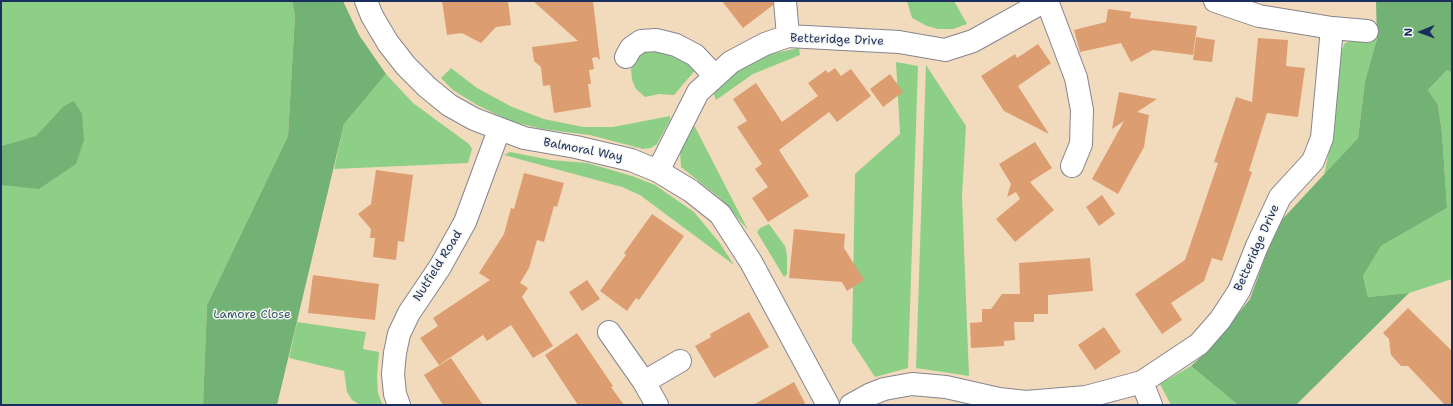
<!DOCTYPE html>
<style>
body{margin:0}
#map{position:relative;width:1453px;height:406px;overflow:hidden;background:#f2dbbd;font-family:"Shantell Sans",sans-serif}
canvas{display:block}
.frame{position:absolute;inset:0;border:2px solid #1b2f5e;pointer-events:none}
.north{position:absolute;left:1401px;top:12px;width:40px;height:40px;-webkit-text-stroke:3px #f6f6f2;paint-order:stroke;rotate:269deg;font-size:11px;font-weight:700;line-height:16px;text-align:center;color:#1b2f5e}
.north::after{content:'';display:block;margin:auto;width:14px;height:18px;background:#1b2f5e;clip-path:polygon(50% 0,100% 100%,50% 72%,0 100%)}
</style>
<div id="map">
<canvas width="1453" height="406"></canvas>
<div class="frame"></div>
<div class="north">N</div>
</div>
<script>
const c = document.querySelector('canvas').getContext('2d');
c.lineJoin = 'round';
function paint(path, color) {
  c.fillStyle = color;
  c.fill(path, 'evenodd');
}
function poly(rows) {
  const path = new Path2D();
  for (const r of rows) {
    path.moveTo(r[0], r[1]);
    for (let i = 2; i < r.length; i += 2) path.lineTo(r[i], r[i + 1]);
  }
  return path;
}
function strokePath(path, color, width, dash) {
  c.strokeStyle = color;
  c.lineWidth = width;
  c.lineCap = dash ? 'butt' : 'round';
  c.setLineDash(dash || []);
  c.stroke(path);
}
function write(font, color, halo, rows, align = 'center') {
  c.font = font + ' "Shantell Sans",sans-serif';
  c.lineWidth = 3;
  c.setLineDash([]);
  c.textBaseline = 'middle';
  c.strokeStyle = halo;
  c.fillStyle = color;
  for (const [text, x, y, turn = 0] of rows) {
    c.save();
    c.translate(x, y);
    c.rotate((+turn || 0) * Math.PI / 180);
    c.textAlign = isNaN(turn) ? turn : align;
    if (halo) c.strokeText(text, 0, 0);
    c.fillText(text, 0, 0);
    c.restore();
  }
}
const green = poly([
 [1,1,292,1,295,15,288,136,207,305,203,405,1,405],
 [907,1,954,1,967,24,953,29,938,29,927,26,912,18],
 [1358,38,1377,39,1365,81,1358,138,1324,175,1331,143,1340,54,1345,43],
 [658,46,697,68,674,95,659,94,645,97,636,89,632,80,631,69,635,59,641,52],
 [799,48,800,55,753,74,716,100,713,91,740,67,770,54],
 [896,62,918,66,908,368,875,377,852,342,855,174,900,134],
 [926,65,966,126,962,196,969,376,916,368],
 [451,68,477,88,512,107,544,119,583,127,613,127,670,116,670,120,657,144,651,148,643,149,590,135,542,129,510,121,477,105,453,90,441,78],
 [1447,70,1452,73,1452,279,1409,293,1368,297,1363,276,1381,246,1447,208,1442,133,1438,105,1428,90],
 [386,74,413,103,469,144,472,149,468,163,334,169,344,124],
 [690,125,695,127,748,230,720,198,681,167,680,150],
 [510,152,551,160,587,163,632,176,655,185,694,212,719,242,734,265,640,195,622,187,504,155],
 [769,224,785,246,787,255,787,274,784,277,757,232,760,228],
 [297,322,366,332,363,349,379,352,377,376,378,393,382,404,360,405,352,400,347,392,344,371,289,358],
 [1191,366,1238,405,1171,405,1160,384]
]);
const forest = poly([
 [292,1,343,1,359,35,386,74,344,124,277,405,203,405,207,305,288,136,295,15],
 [1376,1,1452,1,1452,73,1447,70,1428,90,1438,105,1442,133,1447,208,1381,246,1363,276,1368,297,1409,293,1296,405,1238,405,1191,366,1210,349,1250,299,1277,225,1358,138,1365,81,1377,39],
 [74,101,82,114,84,140,76,164,39,189,2,185,2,146,36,136,64,106]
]);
const building = poly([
 [442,1,508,1,511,25,496,27,481,43,462,33,447,35],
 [533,1,593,1,600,60,597,57,592,58,594,69,589,70,591,84,588,84,591,107,554,113,550,85,543,86,541,67,534,61,532,47,578,41],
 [722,1,773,1,773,5,743,28],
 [1108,9,1131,12,1130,18,1197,26,1193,55,1153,50,1131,62,1121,43,1080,52,1074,30,1106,22],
 [1196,37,1215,40,1212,62,1193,60],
 [1258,38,1288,40,1286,66,1305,68,1298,117,1267,113,1249,171,1252,172,1222,261,1212,258,1204,281,1171,303,1182,320,1162,334,1135,294,1185,260,1218,163,1214,162,1236,97,1252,102],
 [1038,44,1051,63,1018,86,1049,134,1004,111,981,76,1015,54,1017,58],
 [835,68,841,76,851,69,871,96,837,122,829,112,779,150,809,196,768,222,752,198,768,187,755,169,762,164,737,127,747,121,733,99,756,83,782,122,818,96,808,83,826,70,828,73],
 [890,74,903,92,883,107,870,89],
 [1119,92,1157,99,1137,112,1149,115,1144,147,1118,194,1092,179,1124,121,1112,129],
 [1035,142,1052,168,1030,182,1054,210,1015,242,996,219,1020,199,1016,192,1007,197,1011,184,999,164],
 [376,170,413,175,404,242,398,241,396,260,373,257,375,238,370,238,371,229,358,214,371,204],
 [524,173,564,183,557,207,554,206,544,242,537,240,529,268,520,283,528,288,522,297,553,346,533,358,511,325,487,341,483,335,439,365,420,338,438,326,433,318,490,280,479,273,504,234,511,208,514,209],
 [1102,195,1115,214,1099,226,1086,207],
 [652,214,684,236,639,300,636,298,627,311,600,291,626,255,624,253],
 [794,229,845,234,844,248,864,280,847,291,842,282,789,278],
 [1090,258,1093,291,1048,295,1048,314,1034,314,1034,322,1014,322,1015,340,1004,341,1004,346,971,348,970,323,982,322,982,309,991,309,1002,294,1020,294,1019,263],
 [313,275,379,284,375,320,308,313],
 [587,280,600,299,582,311,569,292],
 [1408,308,1452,351,1452,405,1445,405,1408,366,1401,366,1391,355,1389,339,1383,333],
 [749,312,769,347,714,378,695,346,711,337,710,334],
 [1104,327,1121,352,1095,370,1078,345],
 [577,333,613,386,611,387,624,405,578,405,545,355],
 [451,358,483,405,443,405,424,375],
 [794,382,806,405,753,405]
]);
const street = poly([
 [366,1,372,16,388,43,406,66,427,87,449,105,474,119,524,138,576,147,631,160,658,171,691,191,720,214,751,262,828,405],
 [785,1,788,36],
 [1047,1,1076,78,1082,110,1081,144,1072,166],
 [1332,28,1367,31],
 [626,57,631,48,641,41,656,40,676,45,695,55,715,76],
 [658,171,698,92,731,62,765,44,788,36,899,42,945,50,973,41,1045,1],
 [609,332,644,382,657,405],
 [644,382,680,361],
 [1142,382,1151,405],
 [399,405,395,394,393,374,395,353,399,334,409,313,440,267,465,222,499,130],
 [851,405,869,395,884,389,912,384,946,387,999,399,1026,402,1086,397,1142,382,1199,344,1220,320,1239,291,1257,246,1280,197,1313,161,1322,138,1332,28,1259,16,1215,1]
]);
const streetNames = [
 ["Betteridge Drive",837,40,2],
 ["Balmoral Way",583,150,11],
 ["Betteridge Drive",1257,248,-66],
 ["Nutfield Road",438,266,-58]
];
const parkNames = [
 ["Lamore Close",252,315]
];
paint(green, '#8ecf87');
paint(forest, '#72b274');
paint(building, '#dc9d71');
strokePath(street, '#86858e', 24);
strokePath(street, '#fff', 22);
write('12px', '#1b2f5e', '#f6f6f2', streetNames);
write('12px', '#385768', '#f6f6f2', parkNames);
</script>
